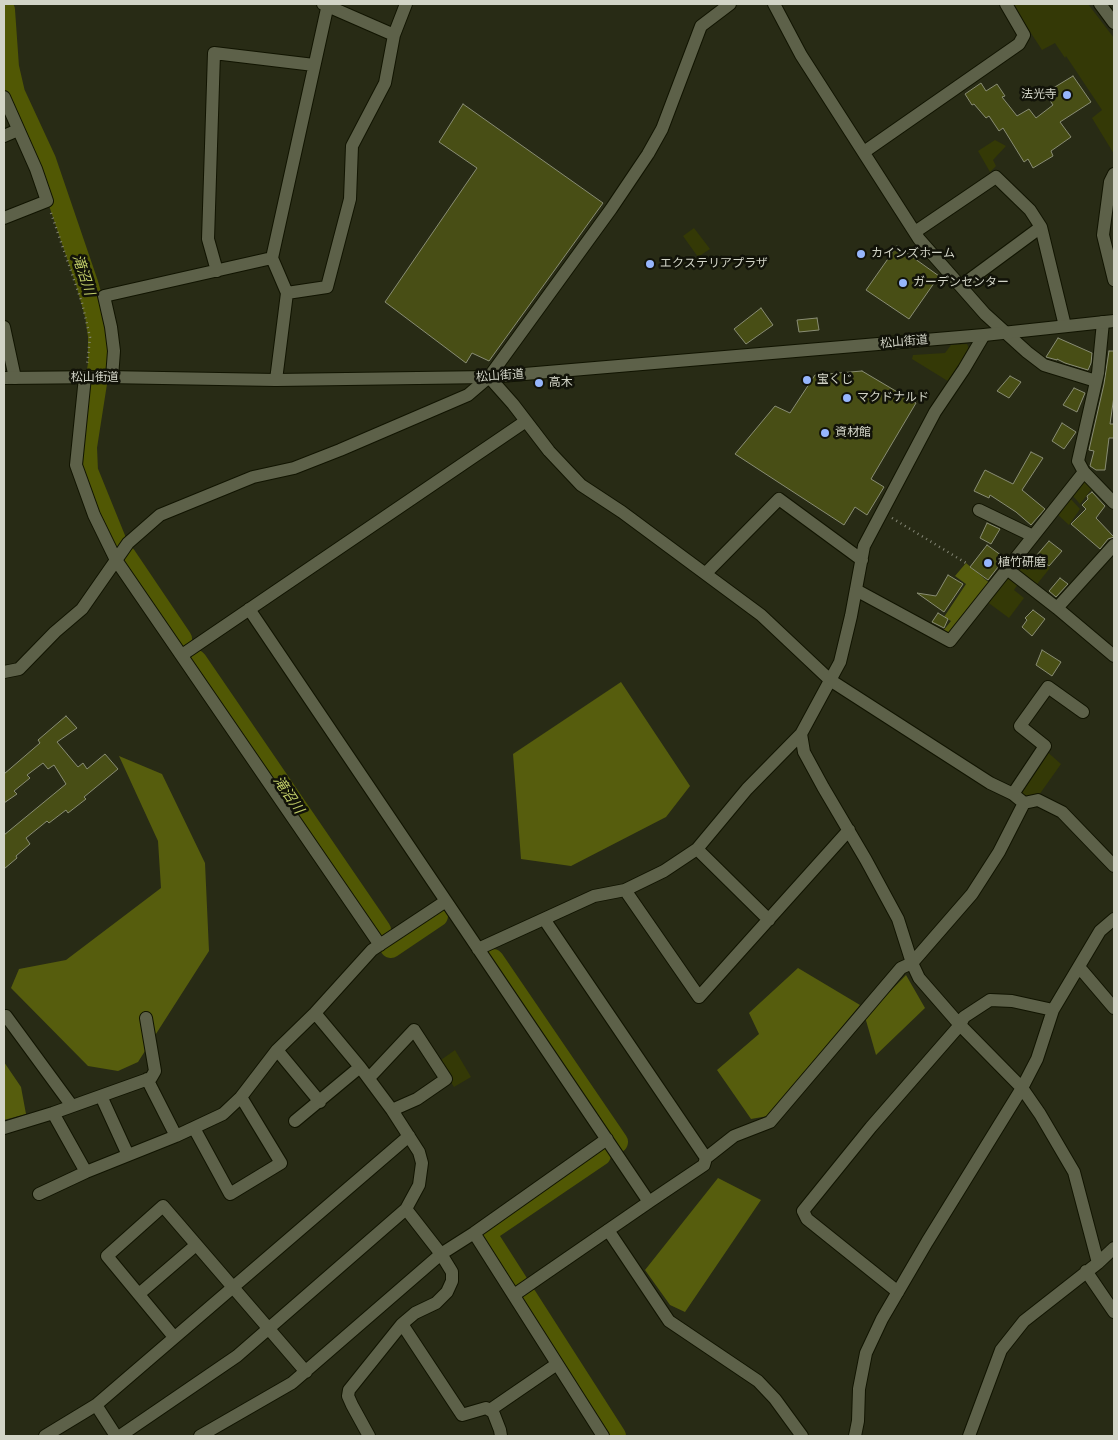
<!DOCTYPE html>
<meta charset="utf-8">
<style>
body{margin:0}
#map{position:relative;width:1118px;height:1440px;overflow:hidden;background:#282b15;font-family:Helvetica,sans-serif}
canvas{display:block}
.frame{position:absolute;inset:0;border:5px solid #d2d4c7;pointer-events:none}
</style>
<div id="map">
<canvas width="1118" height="1440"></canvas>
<div class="frame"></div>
</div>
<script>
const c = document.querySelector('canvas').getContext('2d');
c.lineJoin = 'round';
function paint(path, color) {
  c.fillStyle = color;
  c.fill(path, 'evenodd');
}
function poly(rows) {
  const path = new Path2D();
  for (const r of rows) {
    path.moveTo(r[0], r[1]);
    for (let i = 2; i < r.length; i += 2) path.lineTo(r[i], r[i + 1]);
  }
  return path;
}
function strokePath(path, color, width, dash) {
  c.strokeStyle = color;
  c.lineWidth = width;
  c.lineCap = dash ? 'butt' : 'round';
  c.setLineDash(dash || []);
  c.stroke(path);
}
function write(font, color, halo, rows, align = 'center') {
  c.font = font + ' Helvetica,"Noto Sans JP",sans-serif';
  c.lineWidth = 5;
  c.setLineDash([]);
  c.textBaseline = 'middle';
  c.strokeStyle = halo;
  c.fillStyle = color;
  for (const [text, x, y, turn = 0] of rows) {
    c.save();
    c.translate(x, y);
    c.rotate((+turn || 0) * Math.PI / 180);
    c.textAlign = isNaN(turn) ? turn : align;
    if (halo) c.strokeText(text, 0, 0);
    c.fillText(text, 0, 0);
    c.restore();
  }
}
const green = poly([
 [1012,4,1088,4,1114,38,1114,154,1092,118,1102,110,1066,56,1065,58,1055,43,1042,50],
 [995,140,1006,146,993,160,996,166,990,172,978,151],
 [694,228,710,249,698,257,683,236],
 [967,344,970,351,951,383,912,359,913,355,945,353,951,345],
 [1082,481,1086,481,1093,487,1080,504,1072,495],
 [1069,497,1080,509,1069,525,1056,513],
 [1030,553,1050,568,1034,588,1012,569],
 [1009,578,1018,584,1014,590,1024,598,1009,618,986,601,1002,580],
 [1044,749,1061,764,1039,795,1014,797],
 [455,1050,471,1077,454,1087,438,1062]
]);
const forest = poly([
 [966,563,993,586,952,638,943,631,951,621,944,617,966,584,955,576],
 [621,682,690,786,666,817,571,866,521,859,513,754],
 [119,756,162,774,205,863,209,951,138,1062,118,1071,88,1066,11,988,19,969,66,960,161,888,158,841],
 [798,968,860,1005,768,1116,751,1119,717,1070,759,1034,749,1013],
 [906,975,925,1008,876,1055,865,1017],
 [4,1062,21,1087,26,1114,4,1120],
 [718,1178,761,1200,685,1312,670,1305,645,1270]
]);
const river = poly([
 [4,10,8,67,14,93,45,160,87,283,96,315,99,336,99,364,86,447,87,471,117,545],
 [125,556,181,639],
 [196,661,380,930],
 [391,947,437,916],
 [493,960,617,1142],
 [517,1283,485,1233,600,1155],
 [526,1297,615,1436]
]);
const building = poly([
 [1073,76,1091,102,1060,122,1071,137,1051,151,1053,156,1033,168,1028,159,1024,162,1003,128,999,131,989,116,986,118,974,104,972,105,965,94,981,83,986,91,997,84,1005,96,1002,97,1017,116,1029,109,1036,118,1053,105,1045,93,1073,76],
 [463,104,603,203,489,361,472,353,466,363,385,302,477,168,439,142,463,104],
 [897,246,939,276,909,319,866,290,897,246],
 [761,308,773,325,746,344,734,329,761,308],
 [817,318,819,330,799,332,797,320,817,318],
 [1058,338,1092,353,1091,363,1088,370,1065,363,1057,359,1057,360,1046,357,1058,338],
 [1109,351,1114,351,1114,396,1110,424,1114,424,1114,438,1109,438,1105,470,1096,470,1090,466,1094,451,1089,450,1104,384,1109,351],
 [862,371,916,403,871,479,884,487,867,515,855,507,844,525,735,454,775,406,790,413,815,375,862,371],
 [1010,376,1021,382,1009,398,997,391,1010,376],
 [1074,388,1085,393,1077,412,1063,405,1074,388],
 [1062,423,1076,432,1064,449,1052,441,1062,423],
 [1031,452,1043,458,1022,490,1045,509,1031,525,1016,512,990,495,989,498,974,491,985,470,1013,484,1031,452],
 [1092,492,1105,506,1096,518,1114,537,1108,539,1100,549,1071,524,1086,509,1082,505,1088,499,1087,496,1092,492],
 [987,523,1000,529,991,544,980,538,987,523],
 [1049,541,1062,551,1049,566,1036,556,1049,541],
 [987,545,1005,558,988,580,970,567,987,545],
 [948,575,963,584,944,612,917,593,936,596,948,575],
 [1060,578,1068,584,1056,597,1049,591,1060,578],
 [1033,610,1045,619,1032,636,1022,627,1027,620,1025,618,1033,610],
 [938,613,948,619,944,628,932,622,938,613],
 [1042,650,1061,662,1052,676,1036,665,1042,650],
 [66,716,77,728,57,742,78,767,83,763,87,769,105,754,118,769,84,797,86,799,68,813,66,810,49,823,47,821,26,838,30,844,16,856,17,858,4,869,4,835,66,784,54,765,48,769,43,763,27,775,30,778,14,791,17,794,4,803,4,774,40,743,38,740,66,716]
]);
const path = poly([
 [51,213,82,303,90,337,87,366],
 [892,518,966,563]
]);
const street = poly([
 [323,4,394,35],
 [774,4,801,55,919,239,985,314,1027,352,1044,365,1096,381],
 [4,97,36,169,47,201,4,218],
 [4,136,18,130],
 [864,152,1019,44,1024,35,1006,4],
 [1114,174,1110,182,1103,235,1114,280],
 [915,232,996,177,1030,210,1041,227,1065,326],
 [217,271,208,239,214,53,314,65],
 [961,286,1041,227],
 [287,293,327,287,350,199,352,146,385,83,394,35,406,4],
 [1103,322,1098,373,1078,461,1084,472,1114,503],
 [4,327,15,378],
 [85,377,76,465,94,515,116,560,380,945],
 [112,377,114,351,111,327,104,296,272,258],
 [489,377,513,404,549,451,581,485,622,512,761,615,830,680,990,783,1013,794,1024,803,1038,800,1062,812,1114,866],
 [276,380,287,293,272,258,328,4],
 [979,510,1033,536],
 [1114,545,1057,608,1114,656],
 [1007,569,1057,608],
 [706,573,779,499,862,560],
 [856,590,950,641,1084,472],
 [249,609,649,1202,514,1295],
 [182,655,526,421],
 [4,672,19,669,55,632,82,609,128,543,160,515,253,477,294,468,340,450,468,395,489,377,611,209,648,154,662,129,701,26,730,4],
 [801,734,804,752,823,787,866,860,898,919,912,963,919,978,960,1025,1022,1088,1040,1114,1074,1172,1098,1263],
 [1013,794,1045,746,1020,726,1048,687,1083,712],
 [697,849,769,920],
 [625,890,699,997,849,830],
 [544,919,706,1158,704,1165,649,1202],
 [478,949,594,896,625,890,664,871,697,849,747,789,801,734,840,662,851,616,864,546,935,412,964,369,984,335],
 [1079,967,1114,1008],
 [315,1013,360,1067,392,1110,419,1152,422,1163,419,1185,406,1209],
 [6,1016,72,1106],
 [277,1050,320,1102],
 [369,1078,414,1030,446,1079,417,1099,392,1110],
 [147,1079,176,1136],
 [101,1096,128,1155],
 [53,1113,86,1172],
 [295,1121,360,1067],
 [4,1128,53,1113,151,1078,155,1071,146,1018],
 [194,1128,230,1194,281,1163,241,1097],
 [706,1158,734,1136,770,1122,901,968,912,963,972,894,999,852,1024,803],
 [39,1194,86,1172,176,1136,223,1114,241,1097,277,1050,315,1013,372,950,446,901],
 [608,1230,669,1321,758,1381,775,1399,802,1436],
 [474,1233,603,1436],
 [1086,1271,1114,1312],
 [898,1292,807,1219,803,1211,871,1127,960,1025,964,1017,990,1000,1012,1001,1053,1010],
 [139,1294,196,1245],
 [402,1324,462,1415,486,1408,493,1412,500,1430,501,1436],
 [174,1337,107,1256,163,1206,306,1372],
 [96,1405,116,1436],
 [490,1410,557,1364],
 [45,1436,96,1405,409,1136],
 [120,1436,237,1356,406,1209,441,1254,292,1383,200,1436],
 [369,1436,352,1405,348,1396,349,1390,402,1324,415,1313,436,1303,447,1292,452,1281,452,1272,441,1254,474,1233,607,1139],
 [855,1436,858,1421,859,1389,866,1353,882,1319,927,1242,1022,1088,1037,1059,1053,1010,1100,931,1114,919],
 [969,1436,1001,1350,1024,1321,1098,1263,1114,1248]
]);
const secondary = poly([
 [1100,4,1114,23],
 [4,378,106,377,276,380,489,377,984,335,1114,321]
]);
const markers = [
 [1067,95,5,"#96b6fd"],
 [861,254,5,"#96b6fd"],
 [650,264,5,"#96b6fd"],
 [903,283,5,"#96b6fd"],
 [807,380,5,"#96b6fd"],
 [539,383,5,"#96b6fd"],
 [847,398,5,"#96b6fd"],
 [825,433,5,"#96b6fd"],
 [988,563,5,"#96b6fd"]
];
const poiNames = [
 ["法光寺",1057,95,"right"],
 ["カインズホーム",871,254],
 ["エクステリアプラザ",660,264],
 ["ガーデンセンター",913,283],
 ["宝くじ",817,380],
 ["高木",549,383],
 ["マクドナルド",857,398],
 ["資材館",835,433],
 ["植竹研磨",998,563]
];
const streetNames = [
 ["松山街道",904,342,-5],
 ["松山街道",500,376,-4],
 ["松山街道",95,378]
];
const waterNames = [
 ["滝沼川",83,275,72],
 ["滝沼川",288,795,56]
];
paint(green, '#343906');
paint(forest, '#565d0d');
strokePath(river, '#515804', 22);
paint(building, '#484e15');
strokePath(building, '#898d74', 1);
strokePath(street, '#111401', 14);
strokePath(secondary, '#111401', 14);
strokePath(path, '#858776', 2.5, [1, 4]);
strokePath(street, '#5d6149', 12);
strokePath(secondary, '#5d6149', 12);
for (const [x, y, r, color] of markers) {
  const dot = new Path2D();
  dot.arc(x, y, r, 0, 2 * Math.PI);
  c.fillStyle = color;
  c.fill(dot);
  strokePath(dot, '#121309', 2);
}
write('12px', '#d2d4c7', '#121309', poiNames, 'left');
write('12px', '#d2d4c7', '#121309', streetNames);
write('italic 14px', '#c1cd68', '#121309', waterNames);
</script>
